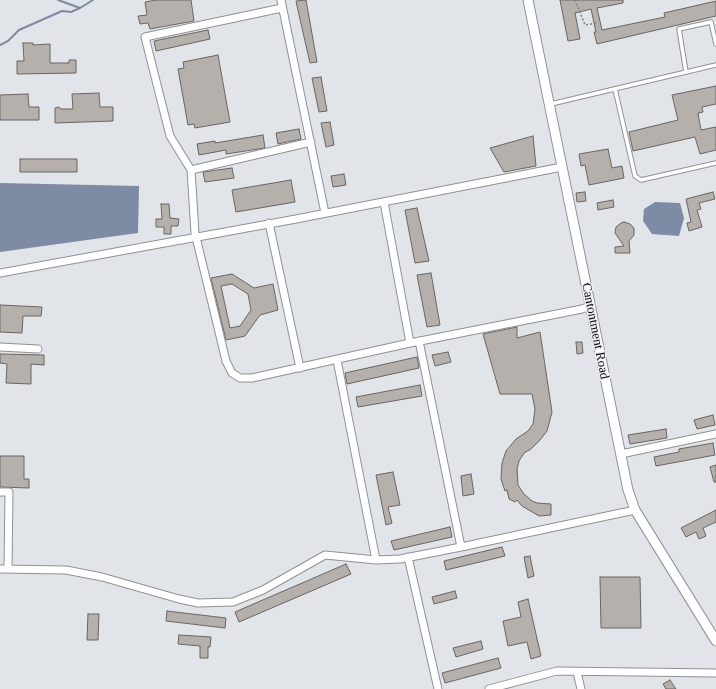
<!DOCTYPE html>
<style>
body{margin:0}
canvas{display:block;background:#e1e4e9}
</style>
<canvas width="716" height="689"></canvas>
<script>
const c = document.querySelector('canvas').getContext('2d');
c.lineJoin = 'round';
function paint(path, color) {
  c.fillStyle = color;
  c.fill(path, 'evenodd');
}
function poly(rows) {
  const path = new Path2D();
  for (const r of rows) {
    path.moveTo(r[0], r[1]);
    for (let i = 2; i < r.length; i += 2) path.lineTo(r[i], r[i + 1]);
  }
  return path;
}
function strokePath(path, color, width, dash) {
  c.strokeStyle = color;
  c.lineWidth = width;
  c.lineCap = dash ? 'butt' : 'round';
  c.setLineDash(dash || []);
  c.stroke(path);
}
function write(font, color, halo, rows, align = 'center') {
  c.font = font + ' Georgia,serif';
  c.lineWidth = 3;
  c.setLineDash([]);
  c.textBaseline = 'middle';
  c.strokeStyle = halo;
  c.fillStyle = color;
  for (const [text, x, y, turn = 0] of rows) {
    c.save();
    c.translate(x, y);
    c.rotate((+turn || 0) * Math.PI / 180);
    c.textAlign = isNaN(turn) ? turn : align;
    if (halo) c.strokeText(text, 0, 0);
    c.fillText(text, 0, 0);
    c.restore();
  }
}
const water = poly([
 [0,183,139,186,138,233,0,252],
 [655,202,680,203,684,218,679,236,652,234,643,221,644,209]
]);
const stream = poly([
 [58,0,80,8,93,0],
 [0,45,8,41,19,30,62,11,71,12,80,8]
]);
const building = poly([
 [156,0,191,0,194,21,150,29,148,23,140,24,138,16,147,15,145,2,156,0],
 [306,0,317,62,310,63,297,6,296,1,306,0],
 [560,0,623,0,623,3,597,8,602,30,665,17,664,13,716,1,716,16,597,44,594,32,596,32,591,9,575,13,580,39,568,41,560,0],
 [208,30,210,39,156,51,154,41,208,30],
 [23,43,33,43,33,45,50,44,50,63,69,63,69,60,76,60,76,73,17,74,17,61,24,61,23,43],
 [218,55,230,122,195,128,194,124,188,125,178,69,184,68,183,62,218,55],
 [321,77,327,111,319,112,312,78,321,77],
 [716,86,716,104,702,107,703,112,698,113,701,130,716,127,716,150,700,154,695,137,633,151,629,132,678,120,672,95,716,86],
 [99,93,100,107,113,107,113,121,55,123,55,108,59,107,61,109,73,109,72,94,99,93],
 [28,94,29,107,39,107,39,120,0,120,0,95,28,94],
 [330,122,334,145,326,147,321,123,330,122],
 [299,129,301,139,278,144,276,133,299,129],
 [263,135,265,148,226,154,226,150,199,155,197,144,215,141,215,143,263,135],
 [533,136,536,166,504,172,490,148,533,136],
 [608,149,612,168,622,166,624,178,589,185,585,165,581,166,579,154,608,149],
 [20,159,77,159,77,172,20,172,20,159],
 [232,168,234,178,205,182,203,172,232,168],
 [344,174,346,185,333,187,331,176,344,174],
 [291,180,295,202,236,212,232,190,291,180],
 [585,192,586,201,577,202,576,193,585,192],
 [713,192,715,199,699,203,701,209,697,210,702,227,689,231,687,223,691,222,686,199,713,192],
 [613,200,614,207,598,210,597,203,613,200],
 [161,204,169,204,170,218,179,219,178,226,171,226,171,234,164,234,164,227,156,227,156,219,162,219,161,204],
 [417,208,429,261,415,263,405,210,417,208],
 [624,222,630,224,634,228,634,235,629,241,630,253,615,253,615,247,624,246,615,233,616,227,621,223,624,222],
 [431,273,440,325,427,327,417,275,431,273],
 [232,274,254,288,273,284,278,310,260,315,245,336,226,340,211,278,232,274],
 [232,284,248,294,251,310,240,326,230,328,221,286,232,284],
 [0,305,42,307,41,316,23,316,22,333,0,332,0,305],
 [517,327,517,338,540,332,552,412,547,431,540,440,531,449,524,453,519,461,517,469,518,485,524,494,532,501,537,503,551,504,551,515,539,516,522,506,517,500,515,502,509,499,507,490,505,491,501,479,502,463,506,451,516,439,528,431,533,424,535,409,532,394,500,394,483,334,517,327],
 [576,342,582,342,583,353,577,354,576,342],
 [448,352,451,362,435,366,432,355,448,352],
 [0,354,44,355,44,365,31,364,31,384,6,383,7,364,0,363,0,354],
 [417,357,419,368,347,384,345,373,417,357],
 [420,385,422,396,358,407,356,397,420,385],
 [713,415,715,425,697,429,694,420,713,415],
 [666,429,667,438,630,444,628,435,666,429],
 [713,443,715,455,656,466,654,457,679,452,679,449,713,443],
 [0,456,24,456,24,479,29,479,29,488,0,487,0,456],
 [716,465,716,482,714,482,710,467,716,465],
 [393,472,400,505,388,507,392,523,386,525,376,475,393,472],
 [471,474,474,494,463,496,461,476,471,474],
 [716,510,716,522,703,528,706,536,699,539,696,532,686,537,681,528,716,510],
 [450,527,452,537,394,550,391,541,450,527],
 [502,547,505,556,446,570,444,561,502,547],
 [530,556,534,576,528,578,524,557,530,556],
 [346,564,351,574,239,622,235,612,346,564],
 [600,577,640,577,641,628,601,628,600,577],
 [455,591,457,598,434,604,432,597,455,591],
 [528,599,541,656,531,659,527,642,508,646,503,621,521,617,518,602,528,599],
 [167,611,226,618,225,628,166,621,167,611],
 [88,614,99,614,98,640,87,640,88,614],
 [179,635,211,637,210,647,208,647,208,658,200,658,200,646,178,644,179,635],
 [481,641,483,649,456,657,453,648,481,641],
 [498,658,501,668,445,683,442,673,498,658],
 [670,680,676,689,666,689,663,684,670,680]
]);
const path = poly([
 [575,0,585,25,597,23]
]);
const service = poly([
 [686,72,679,29,711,22,716,44],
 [615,89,635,176,641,180,716,163],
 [551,104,716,65]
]);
const minor = poly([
 [281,0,325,213],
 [282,8,145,37,170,136,191,170,195,233,226,361,232,373,240,378,252,378,410,343,582,309,590,306],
 [191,170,311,142],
 [384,202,410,343],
 [269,223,300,368],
 [0,273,296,219,562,167],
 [419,341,461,547],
 [0,347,38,349],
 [337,360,376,560],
 [621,454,716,434],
 [0,492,9,492,8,569],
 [408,557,438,689],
 [0,569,66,570,102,577,179,599,198,603,233,602,263,590,325,555,376,560,400,559,461,547,635,510],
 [577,672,581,689],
 [489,689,557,671,716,673]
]);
const tertiary = poly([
 [528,0,628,490,635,510,716,641]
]);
const streetNames = [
 ["Cantontment Road",595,331,79]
];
paint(water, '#7e8ba4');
strokePath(stream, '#7e8ba4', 2);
paint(building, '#b5b0ac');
strokePath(building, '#6a6562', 1);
strokePath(service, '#8e9196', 5.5);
strokePath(minor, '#8e9196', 9);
strokePath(tertiary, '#8e9196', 11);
strokePath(path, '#7e8084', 1.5, [2, 2]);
strokePath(service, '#fff', 3.5);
strokePath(minor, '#fff', 7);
strokePath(tertiary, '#fff', 9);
write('13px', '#0b0c0e', '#eef1f6', streetNames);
</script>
